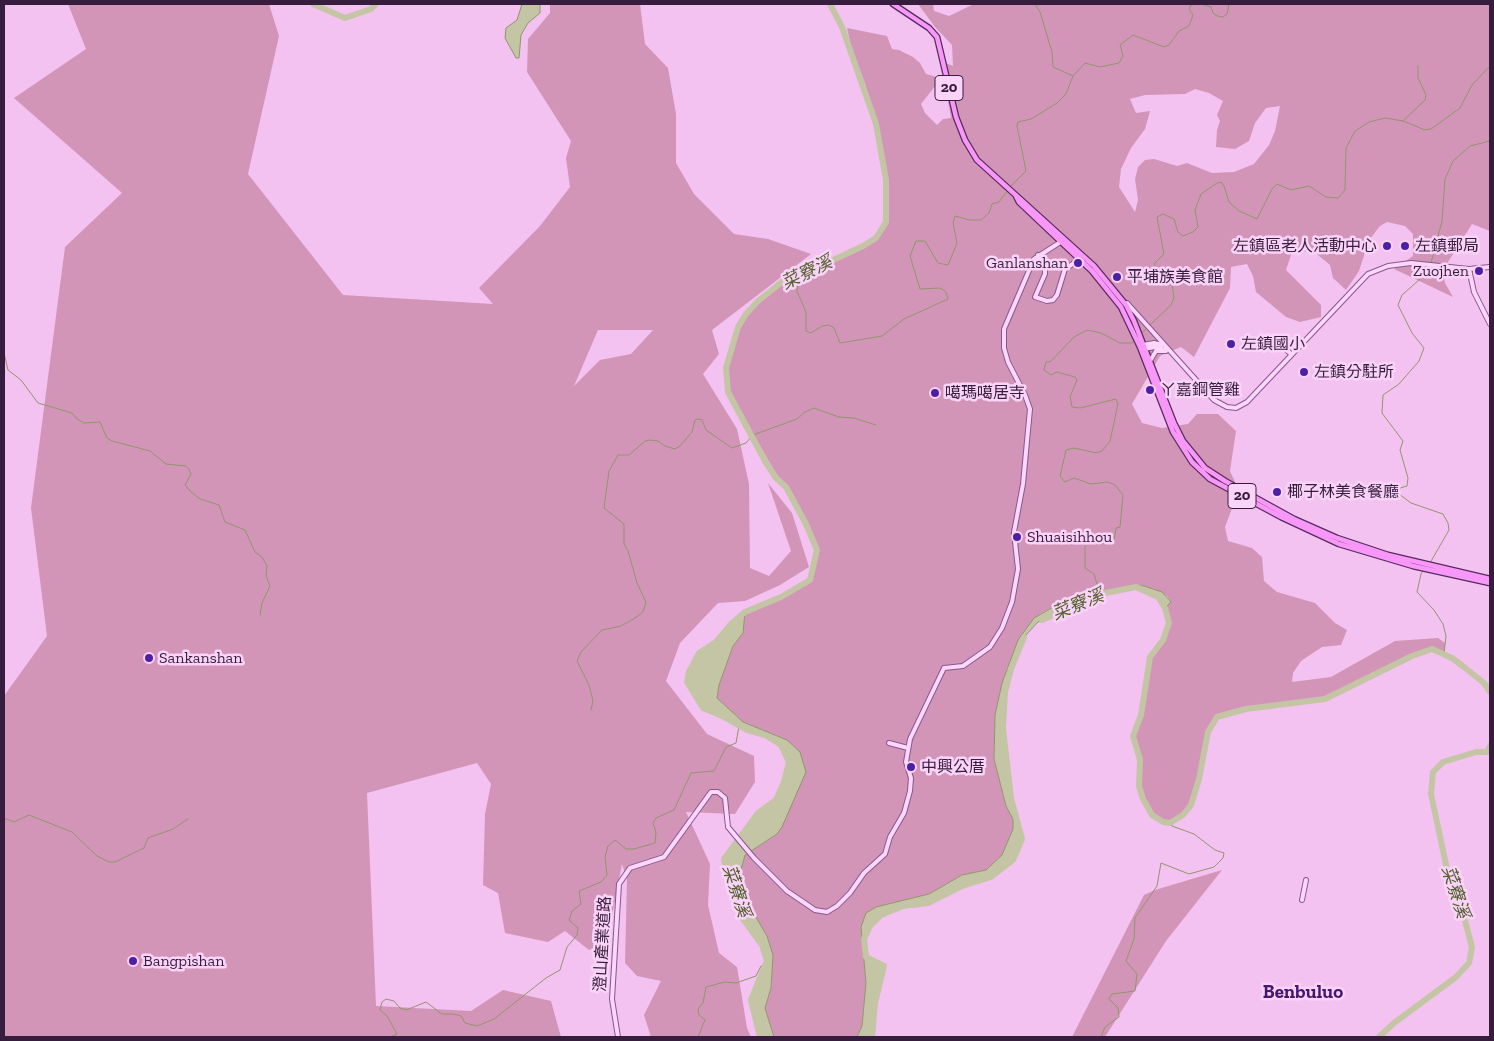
<!DOCTYPE html>
<meta charset="utf-8">
<style>
body{margin:0}
#map{position:relative;width:1494px;height:1041px;overflow:hidden;background:#f3c2f1;font-family:"Zilla Slab",serif}
canvas{display:block}
.frame{position:absolute;inset:0;border:5px solid #371d3d;pointer-events:none}
</style>
<div id="map">
<canvas width="1494" height="1041"></canvas>
<div class="frame"></div>
</div>
<script>
const c = document.querySelector('canvas').getContext('2d');
c.lineJoin = 'round';
function paint(path, color) {
  c.fillStyle = color;
  c.fill(path, 'evenodd');
}
function poly(rows) {
  const path = new Path2D();
  for (const r of rows) {
    path.moveTo(r[0], r[1]);
    for (let i = 2; i < r.length; i += 2) path.lineTo(r[i], r[i + 1]);
  }
  return path;
}
function strokePath(path, color, width, dash) {
  c.strokeStyle = color;
  c.lineWidth = width;
  c.lineCap = dash ? 'butt' : 'round';
  c.setLineDash(dash || []);
  c.stroke(path);
}
function write(font, color, halo, rows, align = 'center') {
  c.font = font + ' "Zilla Slab","Noto Sans TC",serif';
  c.lineWidth = 5;
  c.setLineDash([]);
  c.textBaseline = 'middle';
  c.strokeStyle = halo;
  c.fillStyle = color;
  for (const [text, x, y, turn = 0] of rows) {
    c.save();
    c.translate(x, y);
    c.rotate((+turn || 0) * Math.PI / 180);
    c.textAlign = isNaN(turn) ? turn : align;
    if (halo) c.strokeText(text, 0, 0);
    c.fillText(text, 0, 0);
    c.restore();
  }
}
const green = poly([
 [68,4,269,4,279,36,248,174,343,295,493,304,479,288,540,226,570,187,566,158,571,141,527,72,528,39,550,13,550,4,640,4,645,44,668,68,676,114,676,163,694,194,734,234,768,239,811,254,712,330,719,354,703,374,737,429,749,484,750,568,769,576,791,551,768,483,792,513,809,567,780,585,745,601,718,603,680,643,666,681,707,734,754,756,755,782,735,814,686,812,710,864,708,905,719,953,737,967,747,1028,751,1037,651,1037,644,1015,661,981,637,976,625,963,627,879,622,864,607,941,589,950,565,931,548,942,505,933,498,893,483,885,485,814,491,784,477,763,367,793,376,1006,471,1011,503,990,551,1001,561,1037,4,1037,4,696,47,636,31,508,65,247,122,193,14,98,86,49],
 [598,330,653,330,631,354,600,360,574,386],
 [918,4,933,4,934,11,949,16,974,4,1490,4,1490,231,1472,224,1443,270,1445,283,1453,297,1394,269,1413,256,1413,234,1405,226,1387,222,1380,226,1369,240,1359,271,1346,290,1333,278,1330,265,1313,251,1292,252,1286,270,1321,305,1321,317,1300,322,1286,317,1256,292,1253,276,1247,264,1231,267,1230,288,1194,357,1181,347,1160,356,1132,404,1142,423,1162,428,1188,424,1197,414,1218,414,1236,431,1230,471,1235,482,1234,503,1225,527,1228,541,1252,548,1262,557,1264,581,1277,592,1315,603,1335,623,1347,630,1341,645,1322,647,1301,661,1293,673,1292,682,1331,677,1395,641,1438,638,1445,643,1445,654,1432,649,1412,656,1325,699,1246,709,1217,717,1208,732,1199,779,1191,805,1183,815,1170,823,1163,822,1152,815,1143,799,1139,786,1140,760,1133,736,1141,715,1150,657,1163,640,1169,623,1165,608,1171,602,1167,596,1154,589,1131,586,1096,593,1086,599,1062,602,1040,614,1030,624,1007,668,995,715,994,759,1006,806,1013,819,1013,829,1002,855,986,870,962,875,929,894,876,907,861,927,866,983,862,1026,857,1037,774,1037,765,1008,771,988,773,955,739,877,745,855,777,834,800,752,787,740,743,722,717,698,719,685,733,646,743,633,745,612,781,597,810,580,817,550,806,524,728,392,726,368,738,327,746,314,758,301,787,278,799,276,863,246,876,238,886,221,886,180,876,124,865,83,854,60,847,28,887,36,892,49,899,50,913,57,920,63,926,74,937,77,936,85,921,104,925,113,937,125,943,119,951,118,941,61,953,66,952,45,935,27],
 [1195,89,1209,93,1223,101,1217,115,1220,121,1217,130,1216,147,1235,149,1249,141,1255,123,1266,108,1280,106,1275,131,1269,145,1254,164,1234,172,1212,173,1187,163,1177,166,1154,159,1145,160,1138,167,1135,179,1138,200,1135,212,1119,187,1121,169,1131,148,1145,129,1150,111,1136,113,1130,99,1145,95,1185,94],
 [1222,870,1166,941,1105,1037,1072,1037,1144,895,1155,890]
]);
const water = poly([
 [522,4,540,4,540,13,528,23,521,35,519,58,516,58,505,38,506,28,517,20,522,4],
 [1131,586,1144,586,1162,592,1171,602,1165,608,1158,597,1136,587,1100,594,1038,622,1024,637,1011,669,1005,692,1003,728,1011,798,1022,839,1013,860,991,877,962,886,928,903,903,906,881,915,870,926,864,939,866,957,884,966,883,977,875,1003,872,1037,857,1037,862,1026,866,983,861,927,866,913,876,907,929,894,962,875,986,870,1002,855,1013,829,1013,819,1006,806,994,759,995,715,1002,683,1018,640,1034,618,1062,602,1086,599,1096,593,1131,586],
 [745,612,743,633,733,646,719,685,717,698,743,722,787,740,800,752,806,772,782,827,777,834,745,855,739,877,753,912,767,936,773,955,771,988,765,1008,774,1037,760,1037,759,1035,751,1000,767,961,762,945,740,915,727,873,724,859,758,813,776,800,784,782,789,762,781,745,767,736,747,730,722,716,703,708,687,682,689,672,699,653,716,642,731,624,745,612]
]);
const stream = poly([
 [1035,4,1040,12,1052,52,1053,67,1073,76],
 [1201,4,1211,7,1213,13,1217,16,1223,17,1227,14,1229,4],
 [1403,121,1425,100,1426,95,1418,78,1418,66],
 [1010,187,1026,171,1017,126,1018,122,1031,119,1057,103,1066,94,1073,76,1085,63,1100,67,1119,63,1123,56,1120,45,1133,35,1164,47,1169,45,1179,31,1189,26,1193,15,1189,9,1191,5,1196,4],
 [1431,263,1442,221,1445,179,1453,161,1470,146,1490,141],
 [799,276,797,291,806,312,806,331,811,333,822,326,829,325,834,328,840,343,882,336,904,319,948,299,946,292,940,288,920,289,910,256,916,241,925,241,938,263,948,265,957,243,953,223,955,216,970,220,981,220,989,213,992,204,999,202,1008,190],
 [1150,325,1171,305,1174,298,1172,283,1160,274,1154,264,1164,254,1157,217,1163,214,1174,219,1178,232,1183,236,1193,232,1198,227,1195,210,1201,194,1217,183,1221,182,1224,186,1229,202,1239,211,1257,219,1272,189,1277,184,1291,190,1309,186,1326,197,1338,198,1345,190,1346,148,1355,131,1369,122,1385,118,1403,121,1425,130,1431,129,1460,108,1472,85,1490,66],
 [1141,334,1147,328],
 [4,353,8,370,21,380,38,403,72,413,77,419,84,423,100,422,107,438,112,441,150,451,166,464,186,466,189,469,191,474,185,485,189,490,200,499,219,505,225,522,245,530,255,552,262,557,267,566,266,576,270,586,262,603,260,615],
 [1430,563,1449,530,1448,523,1443,514,1411,503,1399,494,1400,488,1407,486,1408,478,1400,450,1403,441,1382,413,1383,395,1399,384,1419,361,1424,348,1412,333,1398,305,1402,295,1428,272,1430,267],
 [1424,570,1421,574,1417,592,1434,610,1443,624,1446,636,1444,654],
 [1100,594,1094,574,1085,568,1085,547,1090,541,1109,544,1114,540,1116,528,1120,527,1123,495,1115,485,1108,482,1091,484,1074,478,1065,482,1060,476,1066,450,1074,448,1096,453,1102,451,1110,441,1118,404,1116,399,1080,408,1072,407,1070,397,1077,380,1075,377,1057,372,1051,375,1044,370,1046,362,1050,362,1074,337,1087,330,1101,333,1120,343,1132,343,1135,340],
 [591,710,593,701,589,685,577,661,581,652,602,630,621,626,635,618,643,612,646,602,637,583,628,551,624,544,624,524,604,508,609,471,618,455,629,455,645,441,650,440,658,441,665,446,675,449,680,446,692,432,695,420,698,419,702,420,706,430,732,448,746,443,753,435,797,419,805,412,814,408,839,417,854,418,876,425],
 [4,818,14,822,29,815,72,832,97,856,109,862,115,862,144,848,148,838,173,829,188,819],
 [390,1037,397,1034,387,1016,380,1010,382,1002,386,999,394,1001,400,1008,406,1010,426,1002,442,1014,454,1014,461,1016,465,1023,477,1026,494,1019,546,978,560,970,567,947,577,935,578,928,569,920,572,911,581,904,579,891,601,882,607,875,605,857,608,846,615,840,626,849,634,849,655,843,656,832,653,823,656,818,674,810,691,773,714,771,726,747,736,743,739,726],
 [698,1037,705,1020,699,1015,698,1009,703,1003,706,987,725,982,736,983,756,976,761,966,766,965],
 [1101,1037,1105,1027,1119,1017,1118,1008,1109,999,1112,994,1135,991,1137,974,1126,961,1134,939,1135,918,1157,886,1161,863,1189,874,1214,867,1223,858,1224,853,1215,850,1194,834,1172,826,1170,823]
]);
const river = poly([
 [313,4,345,18,371,9,376,4],
 [1042,620,1100,594,1136,587,1158,597,1165,608,1169,623,1163,640,1150,657,1141,715,1133,736,1140,760,1139,786,1143,799,1152,815,1163,822,1170,823,1183,815,1191,805,1199,779,1208,732,1217,717,1246,709,1325,699,1412,656,1432,649,1452,658,1464,667,1484,683,1490,692],
 [760,1037,751,1000,767,961,762,945,740,915,727,873,724,859,758,813,776,800,784,782,789,762,781,745,767,736,747,730,722,716,703,708,687,682,689,672,699,653,716,642,731,624,745,612,781,597,810,580,817,550,806,524,786,487,776,478,765,461,728,392,726,368,738,327,746,314,758,301,787,278,799,276,863,246,876,238,886,222,886,180,876,124,842,27,830,4],
 [872,1037,875,1003,884,966,866,957,864,939,870,926,881,915,903,906,928,903,962,886,991,877,1013,860,1022,839,1011,798,1003,728,1005,692,1011,669,1024,637],
 [1379,1037,1394,1023,1456,977,1469,963,1472,947,1459,898,1448,874,1431,794,1433,772,1443,762,1476,752,1487,752,1490,746]
]);
const minor = poly([
 [1038,255,1045,269,1045,274,1035,297,1047,301,1053,300,1057,295,1065,269,1080,259],
 [1469,269,1474,292,1490,324],
 [1127,303,1214,400,1227,407,1236,408,1247,402,1368,274,1388,266,1411,263,1469,269,1490,267],
 [1277,341,1291,354],
 [1143,345,1154,343,1162,345],
 [1144,349,1155,347,1166,350],
 [1150,361,1156,351,1166,351],
 [889,743,908,748],
 [1302,900,1306,880],
 [618,1037,612,999,619,884,630,868,664,857,711,792,718,792,725,798,728,827,754,858,787,891,815,910,827,912,837,906,850,893,864,873,885,854,890,837,904,813,910,791,911,778,906,762,910,739,944,668,963,666,990,647,1002,628,1012,602,1018,569,1014,532,1023,484,1030,409,1025,395,1008,362,1004,348,1004,329,1034,259,1062,241]
]);
const major = poly([
 [893,4,929,28,937,37,956,117,965,140,977,160,1094,266,1126,305,1134,321,1174,423,1183,441,1205,468,1225,481,1294,519,1337,538,1388,555,1490,579],
 [1016,196,1019,202,1092,271,1121,307,1140,347,1173,432,1192,462,1210,479,1281,517,1339,544,1413,566,1490,583]
]);
const markers = [
 [1387,246,5,"#4b20a5"],
 [1405,246,5,"#4b20a5"],
 [1078,263,5,"#4b20a5"],
 [1479,271,5,"#4b20a5"],
 [1117,277,5,"#4b20a5"],
 [1231,344,5,"#4b20a5"],
 [1304,372,5,"#4b20a5"],
 [1150,390,5,"#4b20a5"],
 [935,393,5,"#4b20a5"],
 [1277,492,5,"#4b20a5"],
 [1017,537,5,"#4b20a5"],
 [149,658,5,"#4b20a5"],
 [911,767,5,"#4b20a5"],
 [133,961,5,"#4b20a5"]
];
const shields = [
 [949,88,28],
 [1242,496,28]
];
const shieldNames = [
 ["20",949,88],
 ["20",1242,496]
];
const poiNames = [
 ["左鎮區老人活動中心",1377,246,"right"],
 ["左鎮郵局",1415,246],
 ["Ganlanshan",1068,263,"right"],
 ["Zuojhen",1469,271,"right"],
 ["平埔族美食館",1127,277],
 ["左鎮國小",1241,344],
 ["左鎮分駐所",1314,372],
 ["ㄚ嘉鋼管雞",1160,390],
 ["噶瑪噶居寺",945,393],
 ["椰子林美食餐廳",1287,492],
 ["Shuaisihhou",1027,537],
 ["Sankanshan",159,658],
 ["中興公厝",921,767],
 ["Bangpishan",143,961]
];
const streetNames = [
 ["澄山產業道路",603,944,-87]
];
const waterNames = [
 ["菜竂溪",807,273,-26],
 ["菜竂溪",1078,605,-22],
 ["菜竂溪",736,891,72],
 ["菜竂溪",1455,892,72]
];
const quarterNames = [
 ["Benbuluo",1303,993]
];
paint(green, '#d295b7');
paint(water, '#c4c5a5');
strokePath(water, '#91956a', 1);
strokePath(stream, '#91956a', 1);
strokePath(river, '#c4c5a5', 6);
strokePath(minor, '#87578f', 6);
strokePath(major, '#532c5c', 7);
strokePath(minor, '#fcd7fb', 4);
strokePath(major, '#f997f8', 4.5);
for (const [x, y, r, color] of markers) {
  const dot = new Path2D();
  dot.arc(x, y, r, 0, 2 * Math.PI);
  c.fillStyle = color;
  c.fill(dot);
  strokePath(dot, '#f9d3f8', 2);
}
for (const [x, y, w] of shields) {
  const box = new Path2D();
  box.roundRect(x - w / 2, y - 12.5, w, 25, 4);
  c.fillStyle = '#f9d3f8';
  c.fill(box);
  strokePath(box, '#371d3d', 1);
}
write('bold 15px', '#371d3d', null, shieldNames);
write('16px', '#371d3d', '#f9d3f8', poiNames, 'left');
write('16px', '#371d3d', '#f9d3f8', streetNames);
write('italic 18px', '#515f2a', '#f9d3f8', waterNames);
write('bold 19px', '#47176f', '#f9d3f8', quarterNames);
</script>
